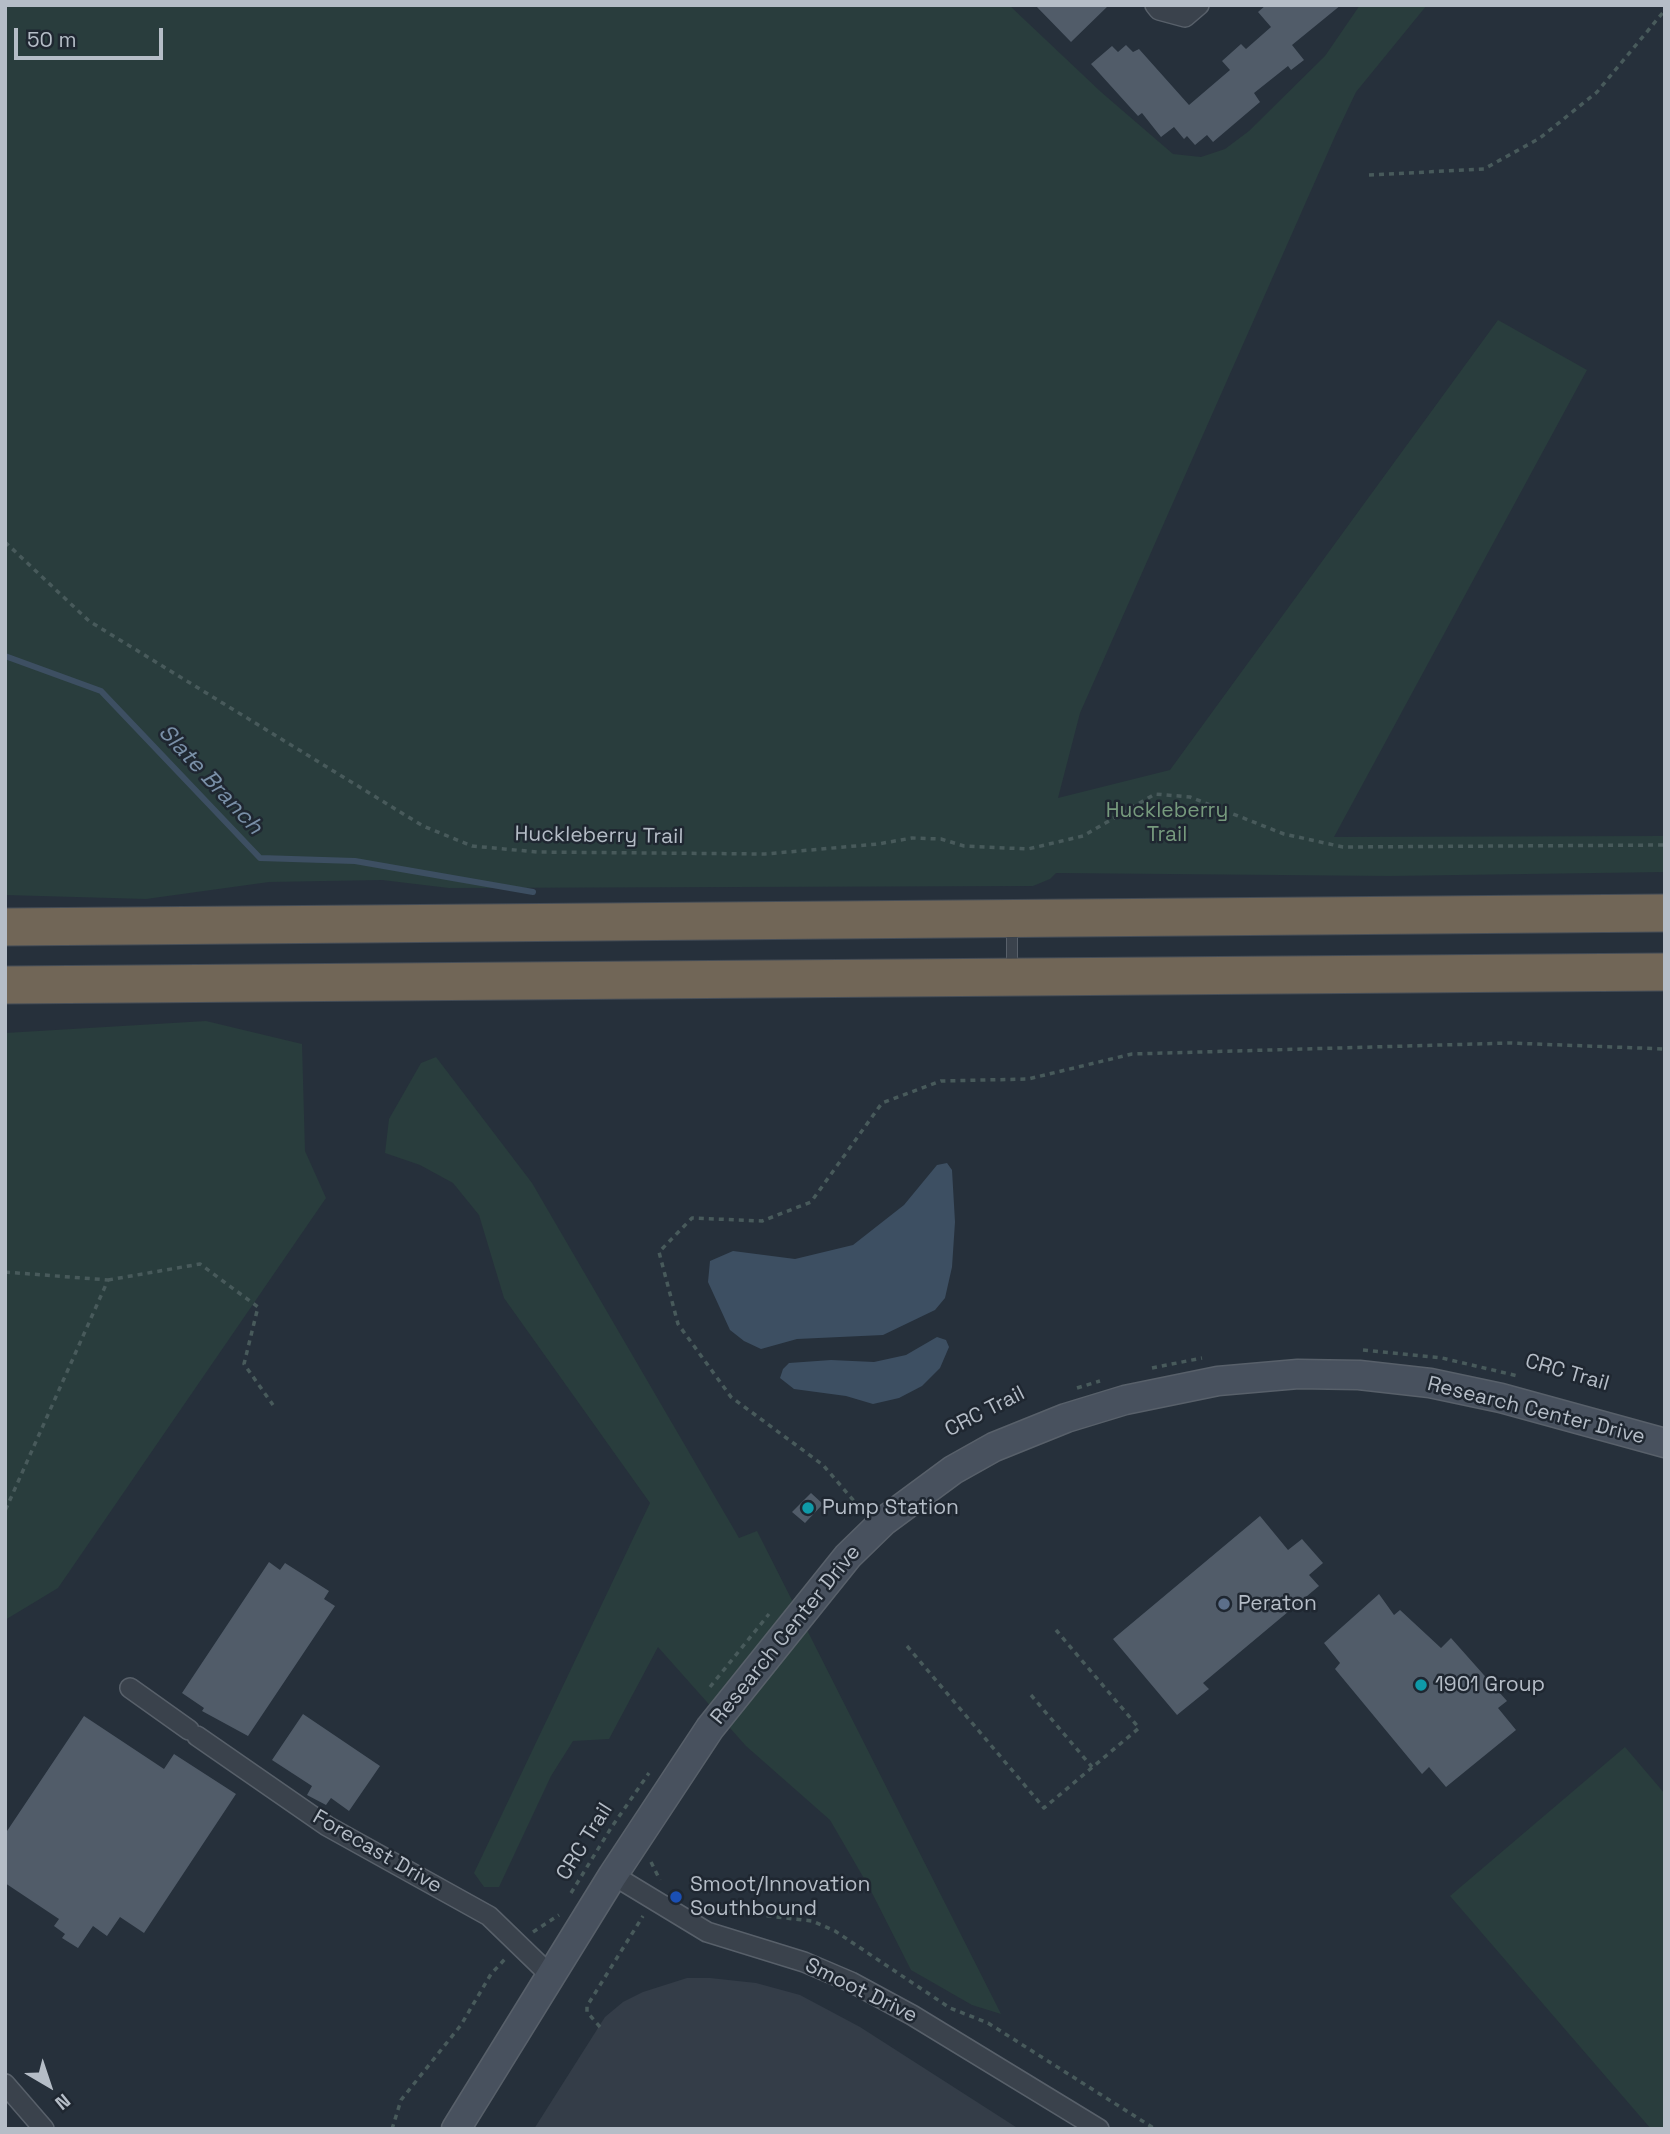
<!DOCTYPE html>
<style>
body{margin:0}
#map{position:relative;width:1670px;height:2134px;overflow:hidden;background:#26303b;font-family:"Space Grotesk",sans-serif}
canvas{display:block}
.frame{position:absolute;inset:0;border:7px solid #b5bdc7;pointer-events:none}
.north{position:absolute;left:14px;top:2050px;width:70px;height:70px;-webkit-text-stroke:5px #1f2731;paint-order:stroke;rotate:141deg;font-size:19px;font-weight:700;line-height:28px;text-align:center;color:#b5bdc7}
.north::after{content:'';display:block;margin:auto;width:24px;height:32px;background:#b5bdc7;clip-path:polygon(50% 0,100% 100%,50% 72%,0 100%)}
.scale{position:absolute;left:14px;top:28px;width:149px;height:32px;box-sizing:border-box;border:4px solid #b5bdc7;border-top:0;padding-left:9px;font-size:21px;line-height:24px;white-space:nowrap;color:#b5bdc7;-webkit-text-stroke:5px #1f2731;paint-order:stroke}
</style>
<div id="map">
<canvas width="1670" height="2134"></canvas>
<div class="frame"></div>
<div class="north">N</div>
<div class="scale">50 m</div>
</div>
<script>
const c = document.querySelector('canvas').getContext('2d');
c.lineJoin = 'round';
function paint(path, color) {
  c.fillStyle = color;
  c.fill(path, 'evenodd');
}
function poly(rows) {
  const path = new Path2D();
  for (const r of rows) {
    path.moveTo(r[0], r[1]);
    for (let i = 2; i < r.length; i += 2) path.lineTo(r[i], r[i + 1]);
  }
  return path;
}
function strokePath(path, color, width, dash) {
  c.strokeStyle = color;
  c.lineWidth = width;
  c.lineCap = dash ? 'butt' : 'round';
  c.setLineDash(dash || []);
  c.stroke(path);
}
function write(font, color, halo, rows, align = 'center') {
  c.font = font + ' "Space Grotesk",sans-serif';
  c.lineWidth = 5;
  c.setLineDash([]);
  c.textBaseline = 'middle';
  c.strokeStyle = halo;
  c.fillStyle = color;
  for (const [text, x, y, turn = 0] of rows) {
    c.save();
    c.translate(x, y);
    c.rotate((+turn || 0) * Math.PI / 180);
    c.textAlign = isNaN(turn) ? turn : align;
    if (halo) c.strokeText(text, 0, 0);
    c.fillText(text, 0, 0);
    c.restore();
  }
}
const airport = poly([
 [687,1978,710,1978,756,1983,800,1995,860,2027,1019,2129,534,2129,605,2017,623,2002,643,1992]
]);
const green = poly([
 [5,5,1009,5,1101,92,1173,154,1201,157,1225,149,1249,131,1325,56,1360,5,1427,5,1356,92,1336,134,1080,713,1058,798,1170,770,1498,320,1587,370,1334,837,1665,836,1665,872,1390,876,1056,873,1050,879,1033,886,449,888,382,880,269,882,146,899,5,895],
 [206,1021,302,1044,305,1151,326,1198,58,1588,5,1620,5,1033],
 [436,1057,532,1183,739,1538,757,1531,1001,2014,972,2005,911,1970,869,1887,830,1820,746,1746,658,1647,609,1739,573,1741,551,1776,499,1887,484,1887,474,1873,650,1503,504,1298,479,1215,453,1183,420,1165,385,1153,389,1119,421,1063],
 [1625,1747,1665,1794,1665,2129,1651,2129,1450,1896]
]);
const water = poly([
 [947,1163,952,1170,955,1222,952,1267,945,1298,935,1310,883,1335,797,1339,761,1349,744,1341,730,1330,708,1282,710,1261,733,1251,795,1259,853,1245,904,1205,937,1165],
 [937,1337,946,1340,949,1347,940,1368,922,1386,899,1398,873,1404,846,1396,794,1389,780,1378,783,1369,789,1363,831,1360,874,1362,906,1355]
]);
const stream = poly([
 [5,656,101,691,260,858,355,861,533,892]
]);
const building = poly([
 [1035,5,1109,5,1071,42],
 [1266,5,1341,5,1292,45,1304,60,1291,70,1288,66,1254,93,1260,102,1213,142,1207,135,1195,145,1187,136,1184,139,1174,127,1161,137,1142,113,1138,116,1091,64,1112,46,1118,52,1126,45,1133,52,1139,49,1189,105,1230,70,1222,61,1241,44,1246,49,1271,27,1258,12],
 [811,1493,823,1504,805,1523,792,1512],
 [1260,1516,1288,1550,1302,1539,1323,1563,1309,1575,1319,1586,1203,1683,1209,1689,1177,1715,1113,1639],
 [269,1562,280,1570,285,1563,329,1591,324,1599,335,1606,248,1736,202,1711,204,1708,182,1693],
 [1379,1594,1394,1615,1400,1610,1441,1648,1451,1638,1507,1701,1498,1708,1516,1730,1446,1787,1429,1767,1422,1774,1335,1669,1340,1663,1324,1643],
 [303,1714,380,1766,349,1811,331,1798,326,1805,307,1795,312,1786,272,1760],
 [84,1716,164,1769,174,1754,236,1794,144,1933,120,1917,107,1936,93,1926,78,1948,62,1938,65,1934,54,1926,59,1919,5,1883,5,1834]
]);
const path = poly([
 [1369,175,1484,169,1540,138,1597,92,1665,10],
 [5,542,89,621,423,826,472,846,537,852,765,854,878,844,912,838,941,839,964,846,1028,849,1083,836,1155,794,1190,797,1284,834,1343,847,1665,845],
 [5,1272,108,1280,5,1511],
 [108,1280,200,1264,258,1307,244,1364,273,1405],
 [1363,1350,1442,1358,1518,1376],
 [1152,1368,1202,1358],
 [1077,1388,1100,1381],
 [860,1508,823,1465,731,1397,678,1324,659,1252,692,1218,762,1221,811,1202,882,1103,941,1081,1028,1079,1132,1054,1510,1043,1665,1049],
 [907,1646,1044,1808,1139,1728,1056,1630],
 [710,1687,769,1614],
 [1031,1695,1092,1767],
 [651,1862,660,1880],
 [571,1893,611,1828,649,1773],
 [707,1909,812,1921,835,1931,950,2008,988,2023,1155,2129],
 [533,1932,559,1915],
 [600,2027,587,2012,587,2006,643,1916],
 [392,2129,401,2100,461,2025,491,1974,505,1959]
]);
const lane = poly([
 [1012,925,1012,970]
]);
const street = poly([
 [1155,5,1159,10,1185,17,1199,5],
 [130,1688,189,1730],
 [197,1736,327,1826,489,1916,551,1976],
 [613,1875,707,1932,804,1962,851,1982,912,2015,1099,2129],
 [5,2084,44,2129]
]);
const secondary = poly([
 [456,2129,613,1875,710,1728,848,1556,884,1521,953,1470,994,1447,1066,1418,1125,1400,1218,1381,1298,1374,1359,1375,1430,1383,1501,1398,1665,1443]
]);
const highway = poly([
 [5,927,1665,913],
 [5,985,1665,972]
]);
const markers = [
 [808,1508,7,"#0f9aa8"],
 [1224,1604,7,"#5c6f8a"],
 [1421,1685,7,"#0f9aa8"],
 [676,1897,7,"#1a4fb4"]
];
const parkNames = [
 ["Huckleberry",1167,811],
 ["Trail",1167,835]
];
const streetNames = [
 ["Huckleberry Trail",599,836,1],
 ["CRC Trail",1567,1373,16],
 ["Research Center Drive",1536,1411,14],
 ["CRC Trail",985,1412,-27],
 ["Research Center Drive",786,1635,-51],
 ["CRC Trail",585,1842,-58],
 ["Forecast Drive",377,1852,30],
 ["Smoot Drive",861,1991,26]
];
const poiNames = [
 ["Pump Station",822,1508],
 ["Peraton",1238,1604],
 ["1901 Group",1435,1685],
 ["Smoot/Innovation",690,1885],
 ["Southbound",690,1909]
];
const waterNames = [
 ["Slate Branch",210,780,47]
];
paint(airport, '#343d48');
paint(green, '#293d3d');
paint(water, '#3d4f62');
strokePath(stream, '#3d4f62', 6);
paint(building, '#515c69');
strokePath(lane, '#58606a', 12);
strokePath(street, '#58606a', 22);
strokePath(secondary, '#58606a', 31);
strokePath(highway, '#454d57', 39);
strokePath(path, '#485a5b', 3.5, [5, 5]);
strokePath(lane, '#3a424c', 10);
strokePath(street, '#3a424c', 19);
strokePath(secondary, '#48515e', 28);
strokePath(highway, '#716657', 37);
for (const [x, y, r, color] of markers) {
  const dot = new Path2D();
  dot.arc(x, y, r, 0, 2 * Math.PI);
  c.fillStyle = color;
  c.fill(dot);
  strokePath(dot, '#1f2731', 2.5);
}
write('21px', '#769a7d', '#1f2731', parkNames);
write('21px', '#b5bdc7', '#1f2731', streetNames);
write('21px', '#b5bdc7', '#1f2731', poiNames, 'left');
write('italic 23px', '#798fa7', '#1f2731', waterNames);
</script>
